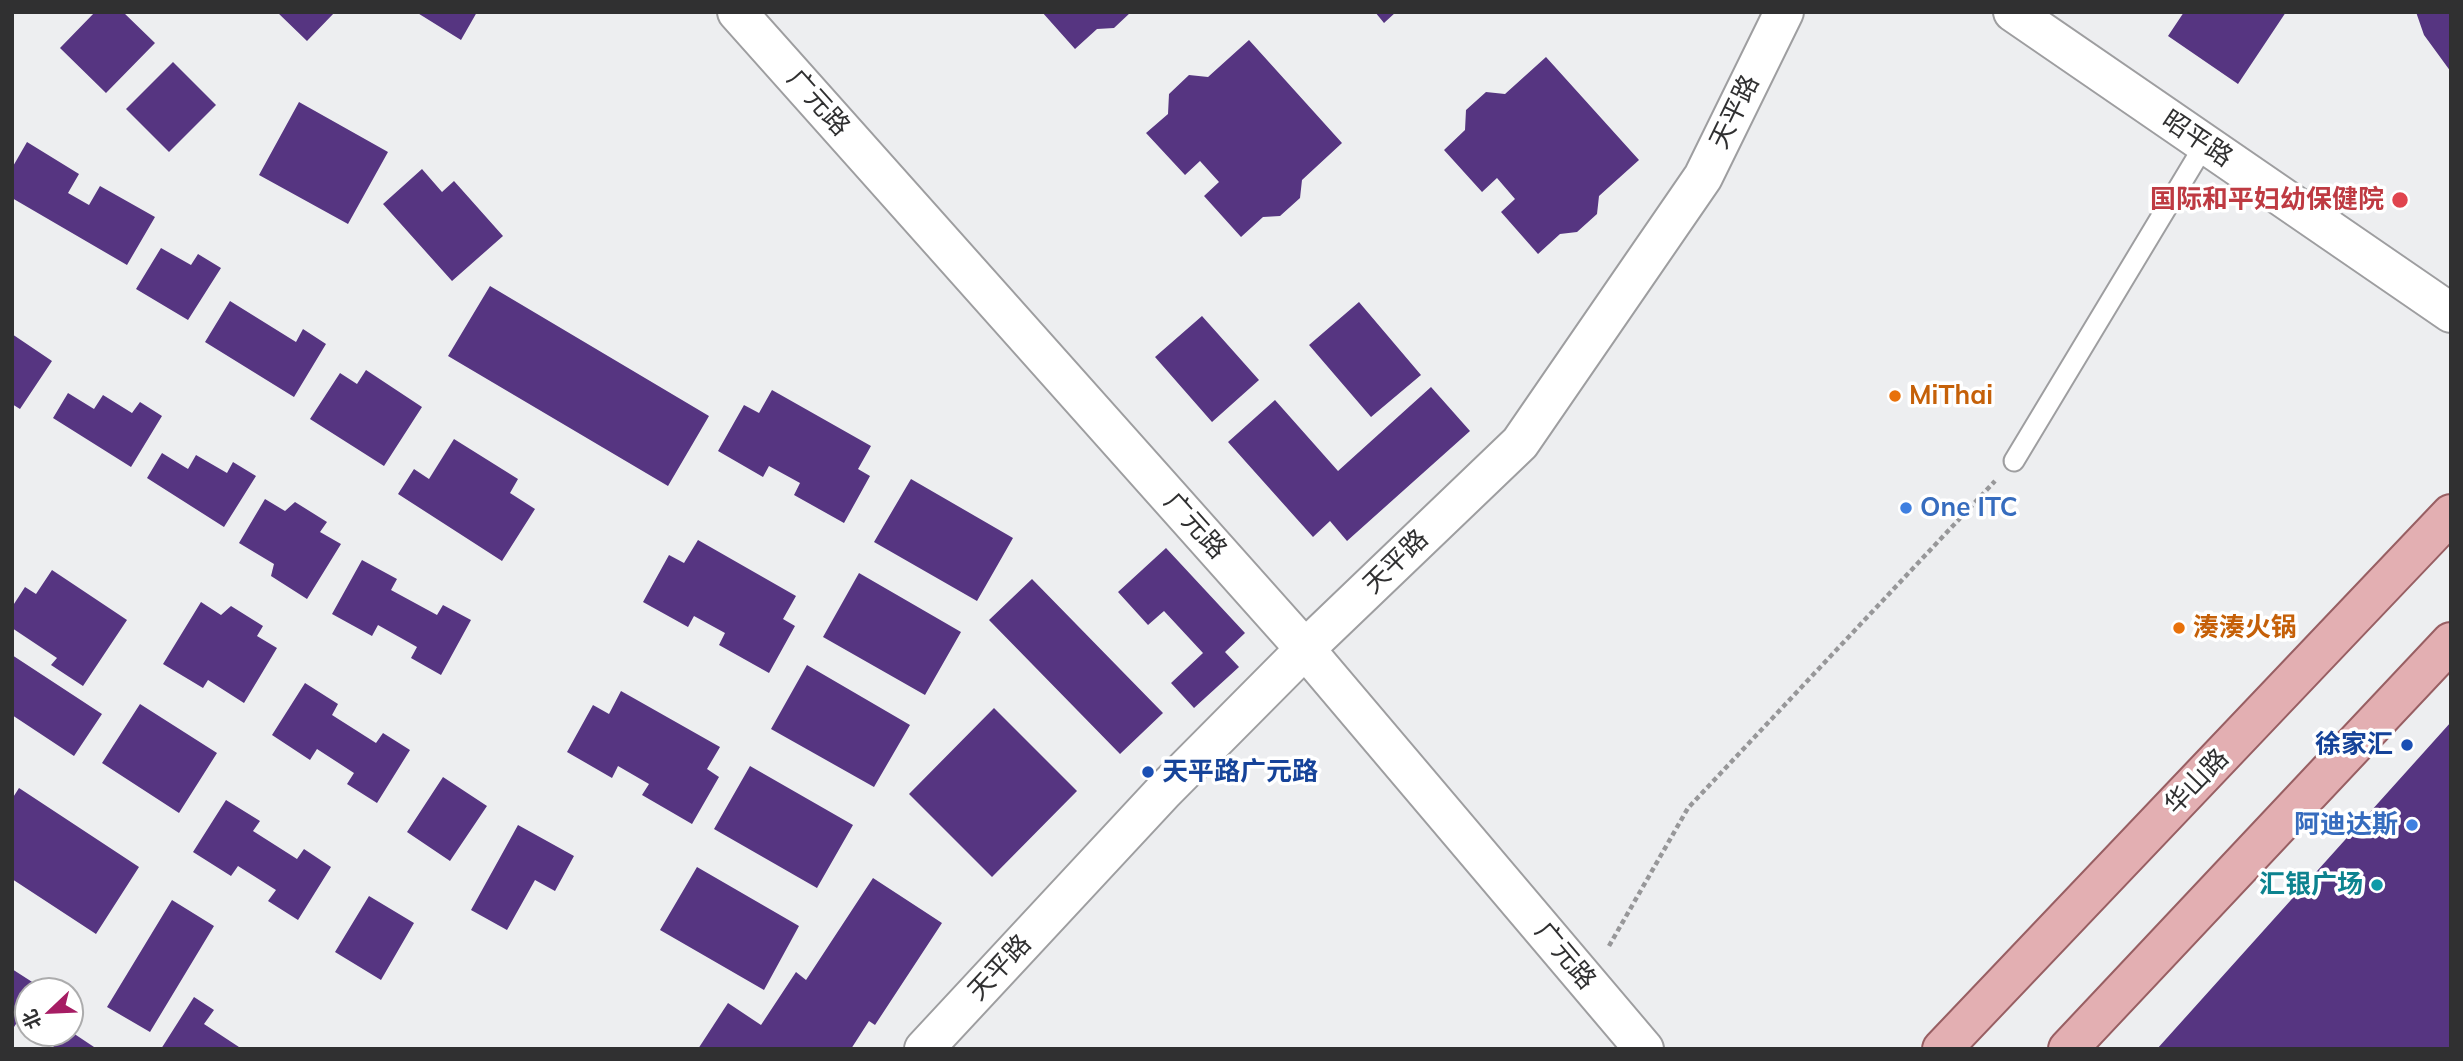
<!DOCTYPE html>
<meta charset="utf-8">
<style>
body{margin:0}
#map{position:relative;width:2463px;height:1061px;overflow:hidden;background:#edeef0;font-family:Mulish,"Noto Sans SC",sans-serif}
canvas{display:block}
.frame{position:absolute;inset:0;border:14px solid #303031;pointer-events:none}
.north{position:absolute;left:14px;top:977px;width:70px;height:70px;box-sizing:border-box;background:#fff;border:2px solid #acacad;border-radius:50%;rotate:247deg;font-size:19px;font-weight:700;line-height:28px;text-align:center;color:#303031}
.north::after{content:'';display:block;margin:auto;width:24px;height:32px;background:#a61d64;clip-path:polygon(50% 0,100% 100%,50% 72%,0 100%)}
</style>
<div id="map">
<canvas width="2463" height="1061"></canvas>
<div class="frame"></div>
<div class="north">北</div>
</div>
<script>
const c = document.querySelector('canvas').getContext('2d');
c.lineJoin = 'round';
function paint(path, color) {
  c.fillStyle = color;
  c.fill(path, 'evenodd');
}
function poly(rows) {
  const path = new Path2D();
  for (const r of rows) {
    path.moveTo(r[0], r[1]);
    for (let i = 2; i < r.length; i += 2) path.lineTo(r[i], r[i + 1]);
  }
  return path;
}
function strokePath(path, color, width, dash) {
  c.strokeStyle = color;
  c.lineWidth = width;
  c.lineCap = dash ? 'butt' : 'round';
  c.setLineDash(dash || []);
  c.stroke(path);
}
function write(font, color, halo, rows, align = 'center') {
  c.font = font + ' Mulish,"Noto Sans SC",sans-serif';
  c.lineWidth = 7;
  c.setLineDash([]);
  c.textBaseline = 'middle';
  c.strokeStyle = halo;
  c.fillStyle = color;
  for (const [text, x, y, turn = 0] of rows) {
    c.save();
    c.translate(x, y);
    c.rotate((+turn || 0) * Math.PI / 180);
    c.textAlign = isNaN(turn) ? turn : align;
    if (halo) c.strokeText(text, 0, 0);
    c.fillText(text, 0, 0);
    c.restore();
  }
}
const building = poly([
 [95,12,123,12,155,43,106,93,60,48],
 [277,12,335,12,307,41],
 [416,12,477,12,461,40],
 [1042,12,1131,12,1114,28,1097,29,1075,49],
 [1375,12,1396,12,1384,23],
 [2184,12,2286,12,2238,84,2168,36],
 [2416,12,2451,12,2451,72,2424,35],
 [1249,40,1342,143,1302,180,1300,198,1280,216,1263,217,1241,237,1204,196,1219,182,1200,161,1185,175,1146,133,1168,114,1169,94,1189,75,1208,77],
 [1546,57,1639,160,1599,196,1597,214,1577,232,1560,234,1538,254,1501,212,1515,199,1497,178,1482,192,1444,150,1465,130,1466,110,1486,92,1505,94],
 [173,62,216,105,169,152,126,109],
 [299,102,388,152,348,224,259,175],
 [27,142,79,174,68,193,89,205,100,186,155,217,127,265,12,198,12,168],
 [422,169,442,192,454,181,503,236,452,281,383,204],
 [161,248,191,265,198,254,221,268,188,320,136,289],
 [490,286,709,416,668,486,448,356],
 [230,301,296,342,303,329,326,344,294,397,205,342],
 [1359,302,1421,375,1371,417,1309,345],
 [1202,316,1259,380,1212,422,1155,357],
 [12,334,52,361,20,409,12,404],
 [366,370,422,407,384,466,310,419,340,373,357,384],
 [1431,387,1470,431,1347,541,1330,521,1313,537,1228,442,1275,400,1338,471],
 [772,390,871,446,858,469,870,476,844,523,794,495,800,483,769,466,763,477,718,451,744,405,759,413],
 [68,393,94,409,103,395,132,413,140,402,162,416,131,467,53,418],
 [454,439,518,479,510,493,535,509,502,561,398,494,414,469,429,479],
 [162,453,188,469,196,455,227,473,233,462,256,476,224,527,147,478],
 [911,479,1013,538,977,601,874,542],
 [265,499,285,511,295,502,327,522,320,532,341,544,307,599,271,576,274,564,239,543],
 [698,540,796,596,783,619,795,626,769,673,719,645,725,633,694,616,688,627,643,602,669,555,684,563],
 [1166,548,1245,633,1225,652,1239,667,1194,708,1171,683,1203,653,1164,611,1148,625,1118,592],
 [362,560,397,579,391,590,437,615,443,605,471,620,441,675,411,658,417,647,378,625,372,636,332,614],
 [52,570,127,620,83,686,51,665,57,658,12,628,12,607,25,587,36,594],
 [859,573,961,632,925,695,823,637],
 [1032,579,1163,713,1120,754,989,620],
 [201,602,221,615,231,606,263,626,257,636,277,648,244,703,208,680,203,688,163,664],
 [12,655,102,714,74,756,12,715],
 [807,665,910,725,874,787,771,729],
 [305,683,338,704,332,715,376,743,383,733,410,750,377,803,347,784,354,773,317,749,310,760,272,735],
 [621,691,720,747,707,769,719,777,692,824,642,795,649,784,618,766,612,778,567,752,593,705,609,714],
 [140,704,217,753,179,813,102,763],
 [994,708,1077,791,992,877,909,794],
 [2451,722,2451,1049,2157,1049],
 [750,766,853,825,817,888,714,829],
 [443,777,487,806,450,861,407,832],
 [19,788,139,867,96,934,12,879,12,799],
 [226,800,260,821,253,831,297,859,304,849,331,867,298,920,268,901,276,890,238,866,231,876,193,852],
 [518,825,574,856,555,891,535,880,507,930,471,910],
 [697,867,799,926,764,990,660,930],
 [873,878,942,923,875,1025,869,1021,851,1049,698,1049,728,1003,761,1025,796,972,806,980],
 [369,896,414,923,381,980,335,952],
 [172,900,214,926,150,1032,107,1007],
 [12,969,40,987,38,991,28,991,28,1006,12,1030],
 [194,997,214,1010,204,1024,242,1049,161,1049],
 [70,1031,97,1049,52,1049,62,1033,70,1033]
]);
const path = poly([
 [1609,946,1688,808,1995,481]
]);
const lane = poly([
 [2014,461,2205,144]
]);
const street = poly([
 [2013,12,2451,313],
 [924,1049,1164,791,1305,649,1520,443,1703,177,1784,12]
]);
const secondary = poly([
 [737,12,1305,649,1644,1049]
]);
const primary = poly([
 [1942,1049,2451,514],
 [2068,1049,2451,642]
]);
const markers = [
 [2400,200,9,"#e0444e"],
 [1895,396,7,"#e8710a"],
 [1906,508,7,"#3f7fe0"],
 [2179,628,7,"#e8710a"],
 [2407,745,7,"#1a4fb4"],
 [1148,772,7,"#1a4fb4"],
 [2412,825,7,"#3f7fe0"],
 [2377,885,7,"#0f9aa8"]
];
const streetNames = [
 ["广元路",818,103,48],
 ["天平路",1735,112,-64],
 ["昭平路",2197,139,34],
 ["广元路",1195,526,48],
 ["天平路",1396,562,-44],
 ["华山路",2197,782,-46],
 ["广元路",1565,956,50],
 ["天平路",1000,968,-47]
];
const healthNames = [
 ["国际和平妇幼保健院",2384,200]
];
const foodNames = [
 ["MiThai",1909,396],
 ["湊湊火锅",2193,628]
];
const shopNames = [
 ["One ITC",1920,508],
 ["阿迪达斯",2398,825,"right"]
];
const transitNames = [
 ["徐家汇",2393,745],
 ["天平路广元路",1162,772,"left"]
];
const cultureNames = [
 ["汇银广场",2363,885]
];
paint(building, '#563581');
strokePath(lane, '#9e9ea0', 23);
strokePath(street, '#9e9ea0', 42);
strokePath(secondary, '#9e9ea0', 42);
strokePath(primary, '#985f63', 42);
strokePath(path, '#979799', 4.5, [5, 3.5]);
strokePath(lane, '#fff', 19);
strokePath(street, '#fff', 38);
strokePath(secondary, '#fff', 38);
strokePath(primary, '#e3afb2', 38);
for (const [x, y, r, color] of markers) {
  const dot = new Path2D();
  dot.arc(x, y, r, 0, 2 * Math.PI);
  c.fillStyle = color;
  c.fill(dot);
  strokePath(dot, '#fff', 2.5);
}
write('26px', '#303031', '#fff', streetNames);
write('bold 26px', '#be3a42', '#fff', healthNames, 'right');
write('bold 26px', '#c56008', '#fff', foodNames, 'left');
write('bold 26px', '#366cbe', '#fff', shopNames, 'left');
write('bold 26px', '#164399', '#fff', transitNames, 'right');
write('bold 26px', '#0d838f', '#fff', cultureNames, 'right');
</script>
